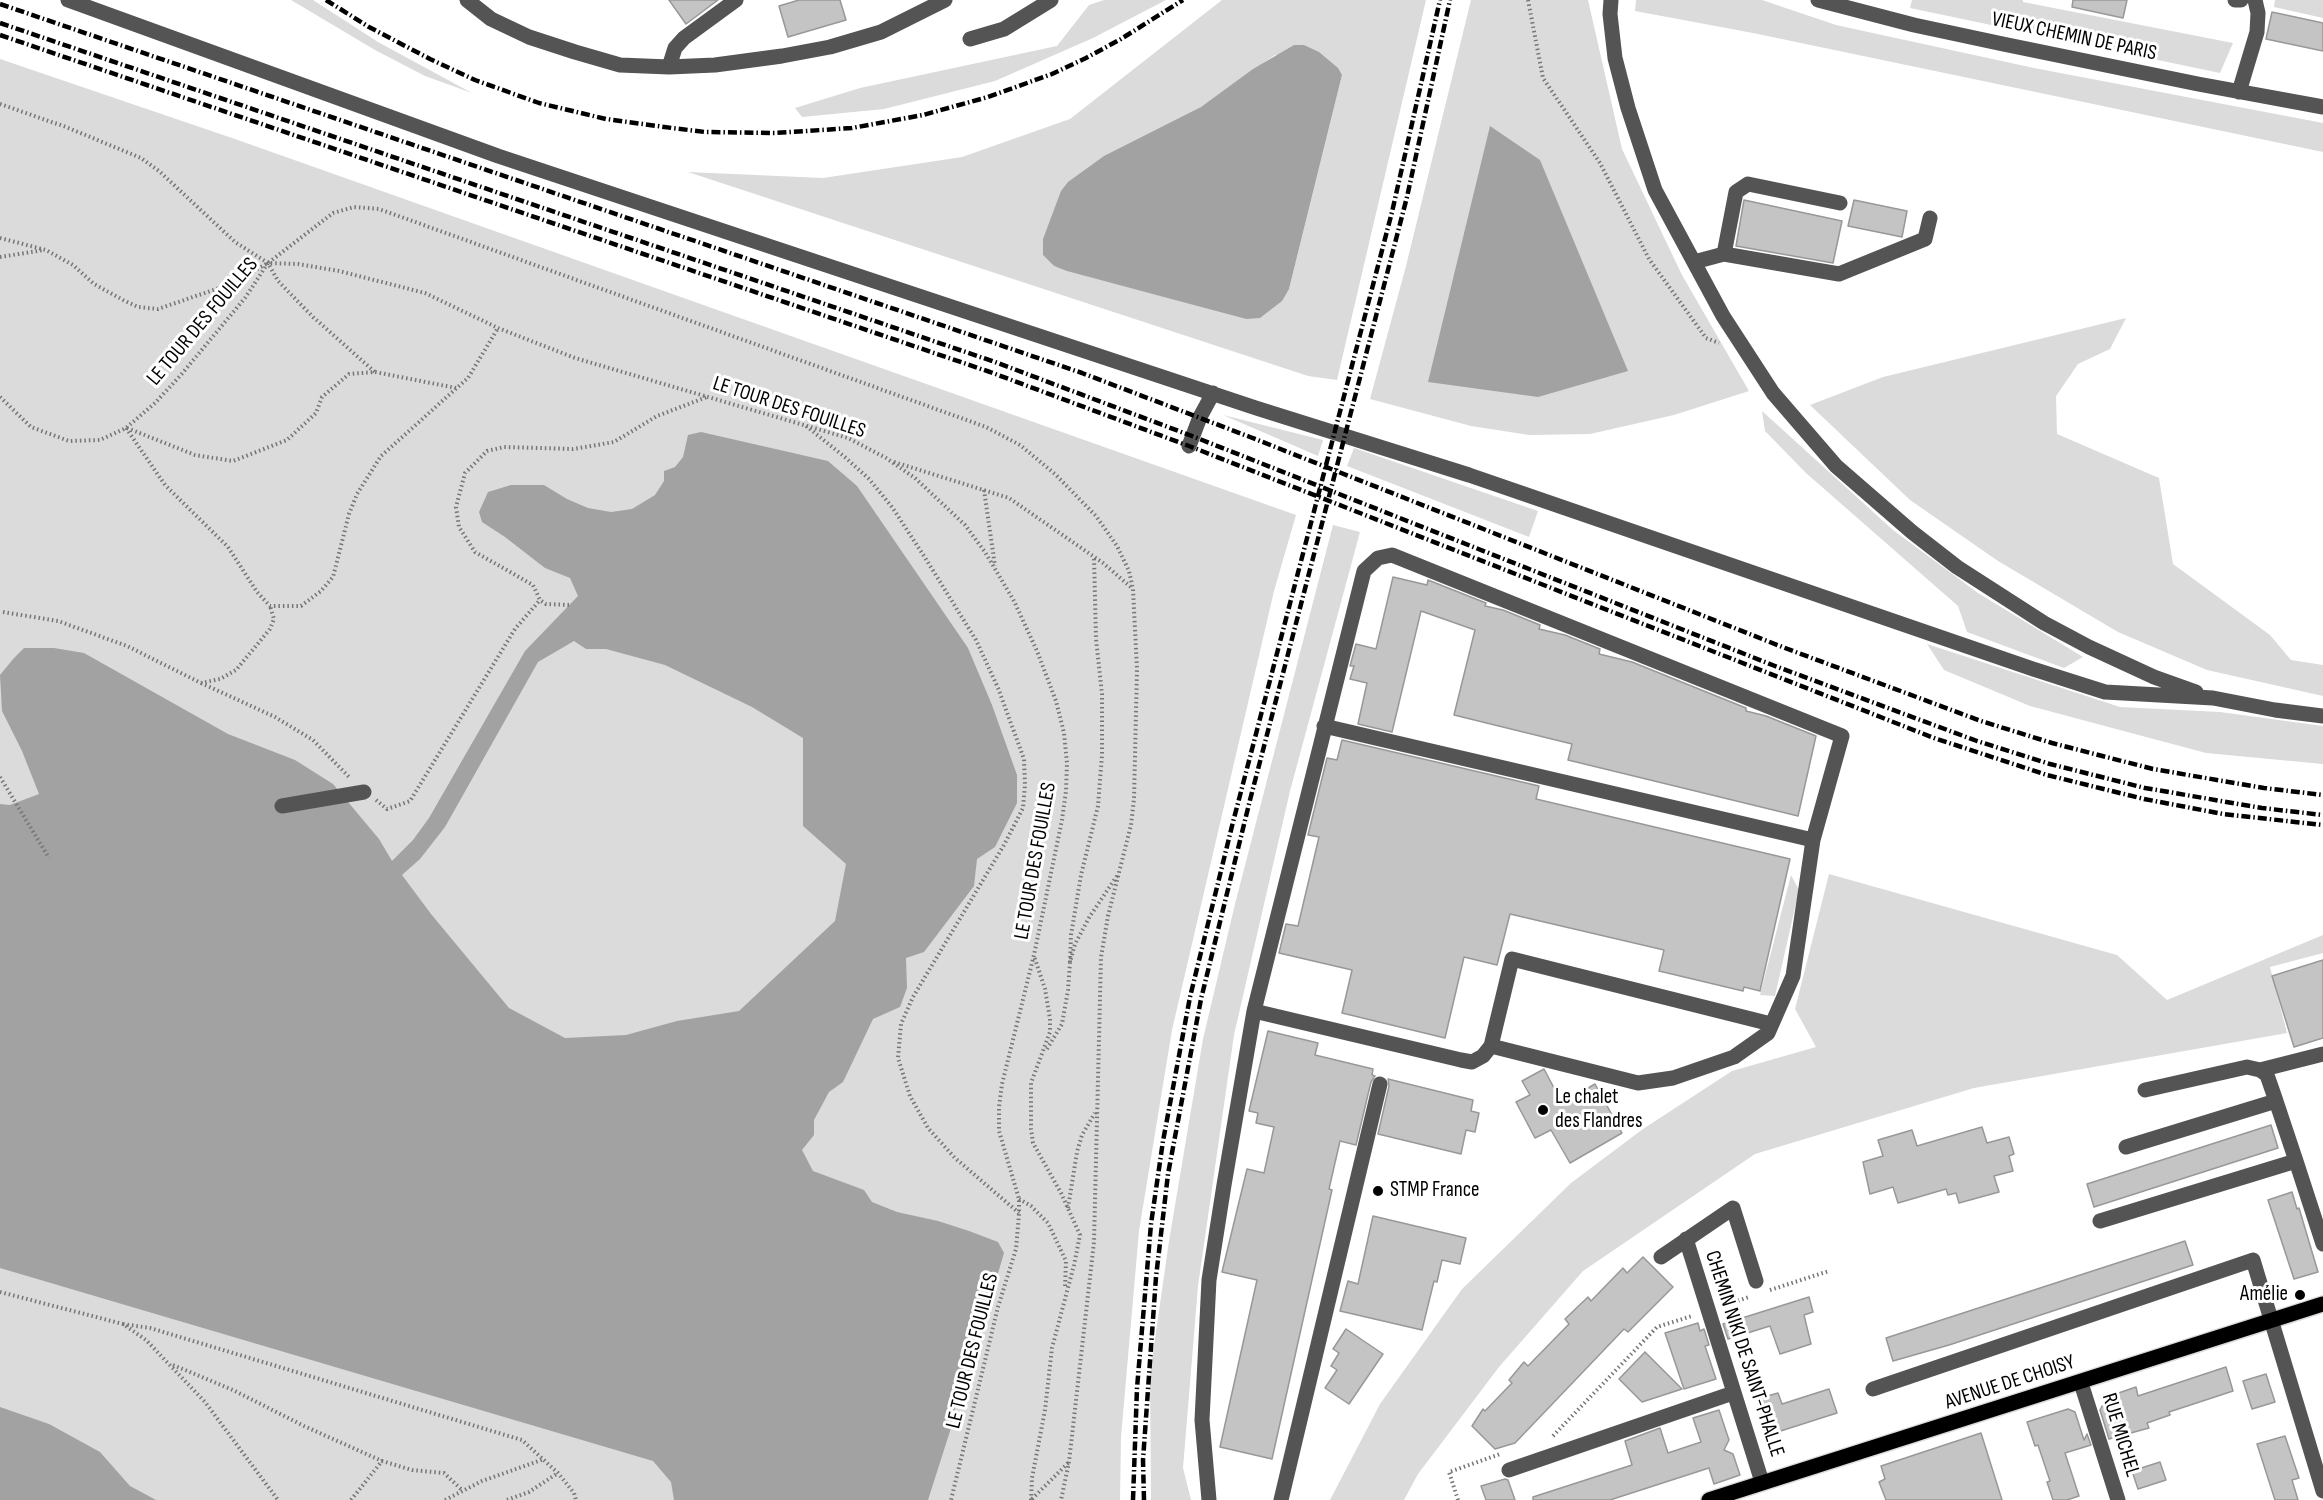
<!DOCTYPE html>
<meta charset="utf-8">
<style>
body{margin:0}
canvas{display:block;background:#fff}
</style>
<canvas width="2323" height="1500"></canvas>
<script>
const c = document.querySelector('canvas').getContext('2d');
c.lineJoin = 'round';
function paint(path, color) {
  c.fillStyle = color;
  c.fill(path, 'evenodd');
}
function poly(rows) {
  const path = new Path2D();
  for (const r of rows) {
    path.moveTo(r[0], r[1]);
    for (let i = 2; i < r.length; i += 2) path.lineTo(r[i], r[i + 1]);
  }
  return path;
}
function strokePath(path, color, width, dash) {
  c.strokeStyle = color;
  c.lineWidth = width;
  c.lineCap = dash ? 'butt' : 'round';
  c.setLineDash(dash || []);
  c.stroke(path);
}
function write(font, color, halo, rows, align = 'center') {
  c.font = font + ' "Sofia Sans Condensed",sans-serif';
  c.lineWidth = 6;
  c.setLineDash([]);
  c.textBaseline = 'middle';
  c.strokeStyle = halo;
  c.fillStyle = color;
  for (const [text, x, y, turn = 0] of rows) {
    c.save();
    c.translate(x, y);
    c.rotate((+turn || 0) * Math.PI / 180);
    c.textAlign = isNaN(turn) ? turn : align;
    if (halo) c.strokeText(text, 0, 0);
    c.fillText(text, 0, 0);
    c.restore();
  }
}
const green = poly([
 [291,0,313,0,378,42,472,93,425,76,375,50],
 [1104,0,1166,0,1093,38,995,81,884,109,802,117,795,108,860,88,1057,46,1089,5],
 [1222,0,1426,0,1337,380,1308,376,688,172,823,178,962,157,1070,119],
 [1275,55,1342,75,1289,289,1246,319,1054,266,1043,255,1201,107],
 [1471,0,1588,0,1622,149,1682,275,1749,391,1674,415,1590,434,1529,435,1471,426,1370,399,1406,266],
 [1636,0,1762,0,1836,25,2034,68,2323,123,2323,152,1753,33,1635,11],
 [1912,0,2023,0,2023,2,2233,43,2220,73,1910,8],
 [2275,0,2323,0,2323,18,2274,7],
 [0,59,235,139,1296,515,1274,591,1172,1030,1139,1231,1121,1437,1120,1500,0,1500],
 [2126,318,2110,349,2078,364,2056,396,2057,434,2159,478,2173,564,2270,635,2291,660,2323,665,2323,696,2207,670,2118,632,1998,561,1910,500,1810,405,1883,377],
 [1762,411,1893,530,1978,593,2083,657,2064,668,1967,632,1958,606,1806,473,1765,431],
 [1223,415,1323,440,1318,456],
 [1354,448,1538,511,1529,537,1347,466],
 [1333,525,1360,532,1290,791,1234,1035,1198,1286,1183,1468,1191,1500,1151,1500,1150,1374,1169,1241,1203,1039,1235,904],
 [1927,644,2120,707,2220,712,2323,726,2323,764,2206,753,2030,706,1944,670],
 [1829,874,2117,955,2167,1000,2323,935,2323,953,2270,967,2287,1033,1974,1088,1755,1154,1583,1271,1499,1367,1418,1474,1404,1500,1330,1500,1380,1404,1462,1289,1571,1183,1643,1129,1732,1071,1816,1047,1795,1009],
 [1791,875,1799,890,1775,996,1760,995]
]);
const water = poly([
 [1294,45,1304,45,1319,52,1338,68,1342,75,1289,289,1282,301,1260,318,1246,319,1067,271,1054,266,1043,255,1043,239,1061,191,1068,182,1104,156,1201,107,1253,69],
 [1490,126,1540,160,1628,371,1538,397,1428,382],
 [701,432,828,461,857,486,968,648,992,705,1017,775,1017,803,995,847,977,859,974,886,924,952,906,958,907,988,900,1007,873,1019,843,1082,829,1092,814,1120,814,1135,802,1150,813,1171,864,1190,872,1202,897,1212,938,1221,969,1231,998,1242,1004,1253,990,1300,972,1343,962,1375,951,1428,928,1500,674,1500,671,1482,653,1461,0,1268,0,804,10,805,39,794,22,751,2,711,0,675,14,658,24,648,54,648,84,653,228,734,295,760,333,784,379,839,392,861,413,840,429,818,525,651,578,596,570,578,545,568,505,537,482,522,479,512,488,492,511,485,544,485,567,499,588,508,611,512,632,509,655,495,664,481,664,471,675,467,683,457,688,435],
 [574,641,586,649,606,649,665,665,752,707,803,738,803,826,846,864,835,921,739,1011,677,1021,626,1035,565,1038,509,1008,431,914,402,875,420,859,445,827,538,662],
 [0,1407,49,1424,100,1452,130,1486,156,1500,0,1500]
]);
const building = poly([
 [669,0,718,0,686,24,669,0],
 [799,0,840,0,846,20,788,37,779,6,799,0],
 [2073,0,2127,0,2123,18,2072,7,2073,0],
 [2272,12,2323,23,2323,51,2266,39,2272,12],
 [1744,200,1842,221,1833,263,1736,246,1744,200],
 [1854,200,1907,211,1902,237,1848,226,1854,200],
 [1393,577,1427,585,1428,580,1486,603,1485,606,1503,610,1540,625,1539,629,1565,635,1600,649,1599,654,1632,662,1746,708,1746,711,1766,716,1816,736,1798,816,1568,760,1572,744,1454,715,1475,630,1421,611,1392,732,1358,724,1367,683,1350,679,1354,666,1350,666,1356,644,1376,649,1393,577],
 [1342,740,1539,786,1536,799,1790,859,1760,991,1744,987,1743,991,1659,971,1664,950,1510,914,1497,965,1464,957,1445,1038,1342,1013,1352,970,1279,953,1286,924,1298,926,1319,837,1308,835,1327,758,1337,760,1342,740],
 [2323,960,2323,1038,2294,1047,2272,976,2323,960],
 [1268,1031,1318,1043,1315,1055,1373,1069,1372,1075,1375,1076,1371,1082,1356,1145,1340,1141,1329,1189,1332,1190,1272,1459,1220,1447,1257,1280,1222,1272,1247,1169,1264,1173,1274,1127,1256,1123,1258,1113,1249,1111,1268,1031],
 [1544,1069,1562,1103,1595,1084,1622,1133,1570,1163,1551,1130,1535,1138,1516,1102,1530,1095,1522,1081,1544,1069],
 [1388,1079,1473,1100,1471,1111,1479,1113,1475,1132,1466,1130,1461,1154,1378,1134,1389,1086,1388,1079],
 [2271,1125,2278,1148,2094,1207,2087,1184,2271,1125],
 [1982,1127,1987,1143,2009,1137,2014,1154,2009,1156,2013,1171,1994,1176,1999,1192,1959,1203,1956,1193,1948,1195,1946,1189,1898,1203,1893,1187,1870,1194,1863,1162,1883,1156,1878,1140,1912,1130,1917,1146,1982,1127],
 [2292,1192,2297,1209,2299,1208,2318,1272,2294,1279,2268,1200,2292,1192],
 [1373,1216,1466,1238,1460,1264,1442,1260,1437,1282,1434,1281,1422,1330,1340,1311,1348,1281,1358,1284,1373,1216],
 [2185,1241,2193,1265,1949,1345,1893,1361,1886,1338,2185,1241],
 [1643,1257,1673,1287,1628,1332,1624,1329,1515,1443,1495,1449,1472,1426,1483,1409,1485,1411,1512,1383,1509,1380,1524,1362,1528,1366,1569,1324,1565,1319,1588,1297,1591,1301,1623,1268,1627,1273,1643,1257],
 [1809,1297,1813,1312,1804,1315,1811,1344,1780,1354,1770,1326,1728,1339,1723,1324,1809,1297],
 [1698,1323,1700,1331,1704,1329,1709,1345,1705,1346,1716,1379,1684,1389,1665,1333,1698,1323],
 [1346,1329,1383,1354,1349,1404,1325,1388,1337,1370,1331,1366,1339,1353,1333,1349,1346,1329],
 [1645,1352,1682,1389,1642,1402,1619,1379,1645,1352],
 [2226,1367,2233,1391,2169,1412,2170,1415,2147,1423,2149,1428,2109,1439,2100,1410,2107,1397,2136,1387,2138,1396,2226,1367],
 [2266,1374,2275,1402,2252,1409,2243,1381,2266,1374],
 [1829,1389,1837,1413,1768,1435,1757,1399,1778,1393,1782,1404,1829,1389],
 [2068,1409,2075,1412,2084,1440,2087,1434,2091,1445,2065,1453,2079,1496,2067,1500,2053,1500,2047,1482,2050,1481,2038,1445,2035,1446,2027,1422,2068,1409],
 [1719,1410,1729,1440,1724,1450,1733,1454,1740,1475,1714,1484,1709,1468,1610,1500,1533,1500,1533,1497,1632,1465,1625,1441,1660,1428,1668,1453,1701,1442,1693,1418,1719,1410],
 [1981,1433,2002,1500,1886,1500,1879,1482,1885,1479,1881,1466,1981,1433],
 [2285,1436,2299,1478,2292,1480,2298,1500,2275,1500,2257,1444,2285,1436],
 [2160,1462,2166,1480,2138,1489,2132,1471,2160,1462],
 [1505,1479,1508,1480,1515,1500,1486,1500,1481,1486,1505,1479]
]);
const path = poly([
 [1528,0,1543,78,1600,163,1649,259,1706,338,1719,343],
 [0,104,66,127,141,158,159,171,235,242,268,263,278,281,313,317,375,372],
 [0,238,46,250,73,265,94,284,123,300,138,307,158,309,231,284,268,263,333,213,354,207,379,209,986,427,1020,445,1055,474,1096,516,1117,546,1129,571,1133,589,1137,669,1134,799,1131,825,1108,916,1101,957,1094,1242,1069,1462,1061,1500],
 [0,257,44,250],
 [0,397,31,427,69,441,100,440,126,428,155,403,180,376,245,298,268,263,298,264,339,271,425,293,498,328,575,358,848,438,886,458,915,478,965,525,985,552,1014,601,1037,651,1056,701,1064,733,1067,763,1066,791,1062,820,1034,955,1002,1084,999,1107,999,1131,1019,1199,1019,1214,1016,1249,998,1307,951,1500],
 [806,426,846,458,869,479,892,507,924,556,976,640,998,688,1024,759,1025,785,1023,808,1004,845,913,997,901,1024,898,1058,910,1096,928,1128,955,1158,1019,1213],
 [126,428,165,485,228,547,257,592,270,606,301,606,321,591,333,577,349,514,357,494,381,456,468,378,498,328],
 [127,428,195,455,233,461,287,440,316,413,322,397,349,374,375,372,456,388],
 [894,462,1009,498,1103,563,1133,589],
 [984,490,995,566],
 [569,605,546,604,540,600,533,585,475,552,459,527,456,507,465,473,487,451,504,447,573,449,614,442,657,416,707,397],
 [3,612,58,621,127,646,201,683,220,679,236,670,270,629,274,619,270,606],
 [201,683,275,717,313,740,350,778],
 [0,777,49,858],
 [376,800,387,809,410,801,515,629,540,600],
 [1070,962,1071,935,1081,875,1098,806,1102,755,1102,694,1096,639,1094,557],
 [1047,1049,1062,1024,1068,990,1070,962,1075,944,1090,916,1117,876],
 [1019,1199,1031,1206,1048,1223,1066,1261,1065,1288],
 [1068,1208,1077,1152,1082,1135,1095,1113],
 [1770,1290,1829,1271],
 [0,1292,123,1324,146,1340,205,1402,278,1500],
 [1725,1305,1749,1297],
 [123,1324,150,1328,522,1440,558,1473,574,1493,576,1500],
 [173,1365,233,1390,304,1426,382,1461],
 [1553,1436,1657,1327,1692,1316],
 [1032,1499,1069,1462],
 [351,1500,382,1461,412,1470,444,1473,463,1491],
 [445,1500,482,1481,544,1459],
 [507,1500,529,1492,558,1473],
 [1031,1500,1032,1478,1045,1410,1052,1348,1074,1265,1080,1235,1061,1193,1033,1143,1031,1129,1031,1083,1050,1032,1050,1019,1045,989,1034,956],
 [1458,1500,1449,1472,1500,1454]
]);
const minor = poly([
 [68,0,498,156,1256,408,1469,475,2033,669,2105,692,2213,698,2275,710,2323,716],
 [467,0,491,19,529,37,575,52,620,65,669,67,715,65,782,56,830,47,881,32,945,0],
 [1611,0,1610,14,1615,58,1628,108,1655,190,1723,316,1773,393,1836,466,1912,532,1957,567,2044,623,2089,647,2154,677,2196,692],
 [1818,0,1914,25,2003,44,2198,84,2323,107],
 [2235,0,2241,0],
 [970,39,1004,29,1051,0],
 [669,67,675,48,684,38,736,0],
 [2239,92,2257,32,2258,13,2255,0],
 [1724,254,1736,192,1748,184,1840,203],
 [1694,262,1724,254,1839,274,1925,239,1930,218],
 [1189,446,1200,417,1213,393],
 [1324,726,1813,840],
 [282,806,364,792],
 [1491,1046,1512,959,1771,1024],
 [2260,1070,2323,1054],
 [2145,1090,2247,1067,2260,1070,2267,1075,2276,1101],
 [2126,1147,2276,1101,2296,1161],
 [2100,1221,2296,1161,2323,1244],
 [1686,1239,1762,1482],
 [1661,1257,1733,1208,1756,1281],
 [2081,1383,2118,1500],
 [1873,1389,2253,1260,2323,1491],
 [1509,1470,1733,1393],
 [1209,1500,1202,1420,1209,1280,1224,1185,1254,1011,1364,571,1378,558,1392,555,1842,736,1813,840,1793,976,1768,1033,1734,1057,1673,1078,1638,1083,1491,1046,1483,1056,1472,1062,1461,1060,1254,1011],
 [1281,1500,1380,1084]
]);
const major = poly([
 [1709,1500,2323,1304]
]);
const rail = poly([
 [326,0,369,27,430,59,475,80,539,103,606,119,672,128,705,132,775,133,852,128,923,115,988,97,1052,74,1086,58,1121,39,1183,0],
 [0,4,1082,373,1250,437,1785,648,1981,721,2052,743,2153,769,2264,788,2323,795],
 [0,23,995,362,1192,436,1775,666,1977,741,2050,764,2145,788,2262,808,2323,815],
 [0,35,990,372,1189,446,1934,738,2047,775,2144,799,2223,814,2323,825],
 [1133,1500,1137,1388,1151,1224,1163,1141,1190,997,1232,826,1392,212,1440,0],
 [1144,1500,1143,1460,1156,1277,1168,1174,1201,999,1250,800,1407,197,1450,0]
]);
const markers = [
 [1543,1110,6,"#000"],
 [1378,1191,6,"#000"],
 [2300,1295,6,"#000"]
];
const streetNames = [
 ["VIEUX CHEMIN DE PARIS",2074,37,12],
 ["LE TOUR DES FOUILLES",203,322,-50],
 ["LE TOUR DES FOUILLES",789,408,18],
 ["LE TOUR DES FOUILLES",1036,861,-80],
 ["LE TOUR DES FOUILLES",973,1351,-76],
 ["CHEMIN NIKI DE SAINT-PHALLE",1744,1354,72],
 ["AVENUE DE CHOISY",2010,1383,-18],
 ["RUE MICHEL",2120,1435,73]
];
const poiNames = [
 ["Le chalet",1555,1098],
 ["des Flandres",1555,1122],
 ["STMP France",1390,1191],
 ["Amélie",2288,1295,"right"]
];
paint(green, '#dbdbdb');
paint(water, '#a2a2a2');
paint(building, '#c4c4c4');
strokePath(building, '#989898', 1.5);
strokePath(major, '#dbdbdb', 18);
strokePath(path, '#767676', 4, [1.5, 3]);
strokePath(minor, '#545454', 15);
strokePath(major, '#000', 15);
strokePath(rail, '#000', 4.5, [9, 3, 1.5, 3]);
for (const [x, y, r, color] of markers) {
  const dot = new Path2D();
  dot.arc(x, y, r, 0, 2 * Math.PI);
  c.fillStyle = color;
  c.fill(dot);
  strokePath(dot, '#fff', 2);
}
write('21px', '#000', '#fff', streetNames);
write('21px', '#000', '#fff', poiNames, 'left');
</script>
